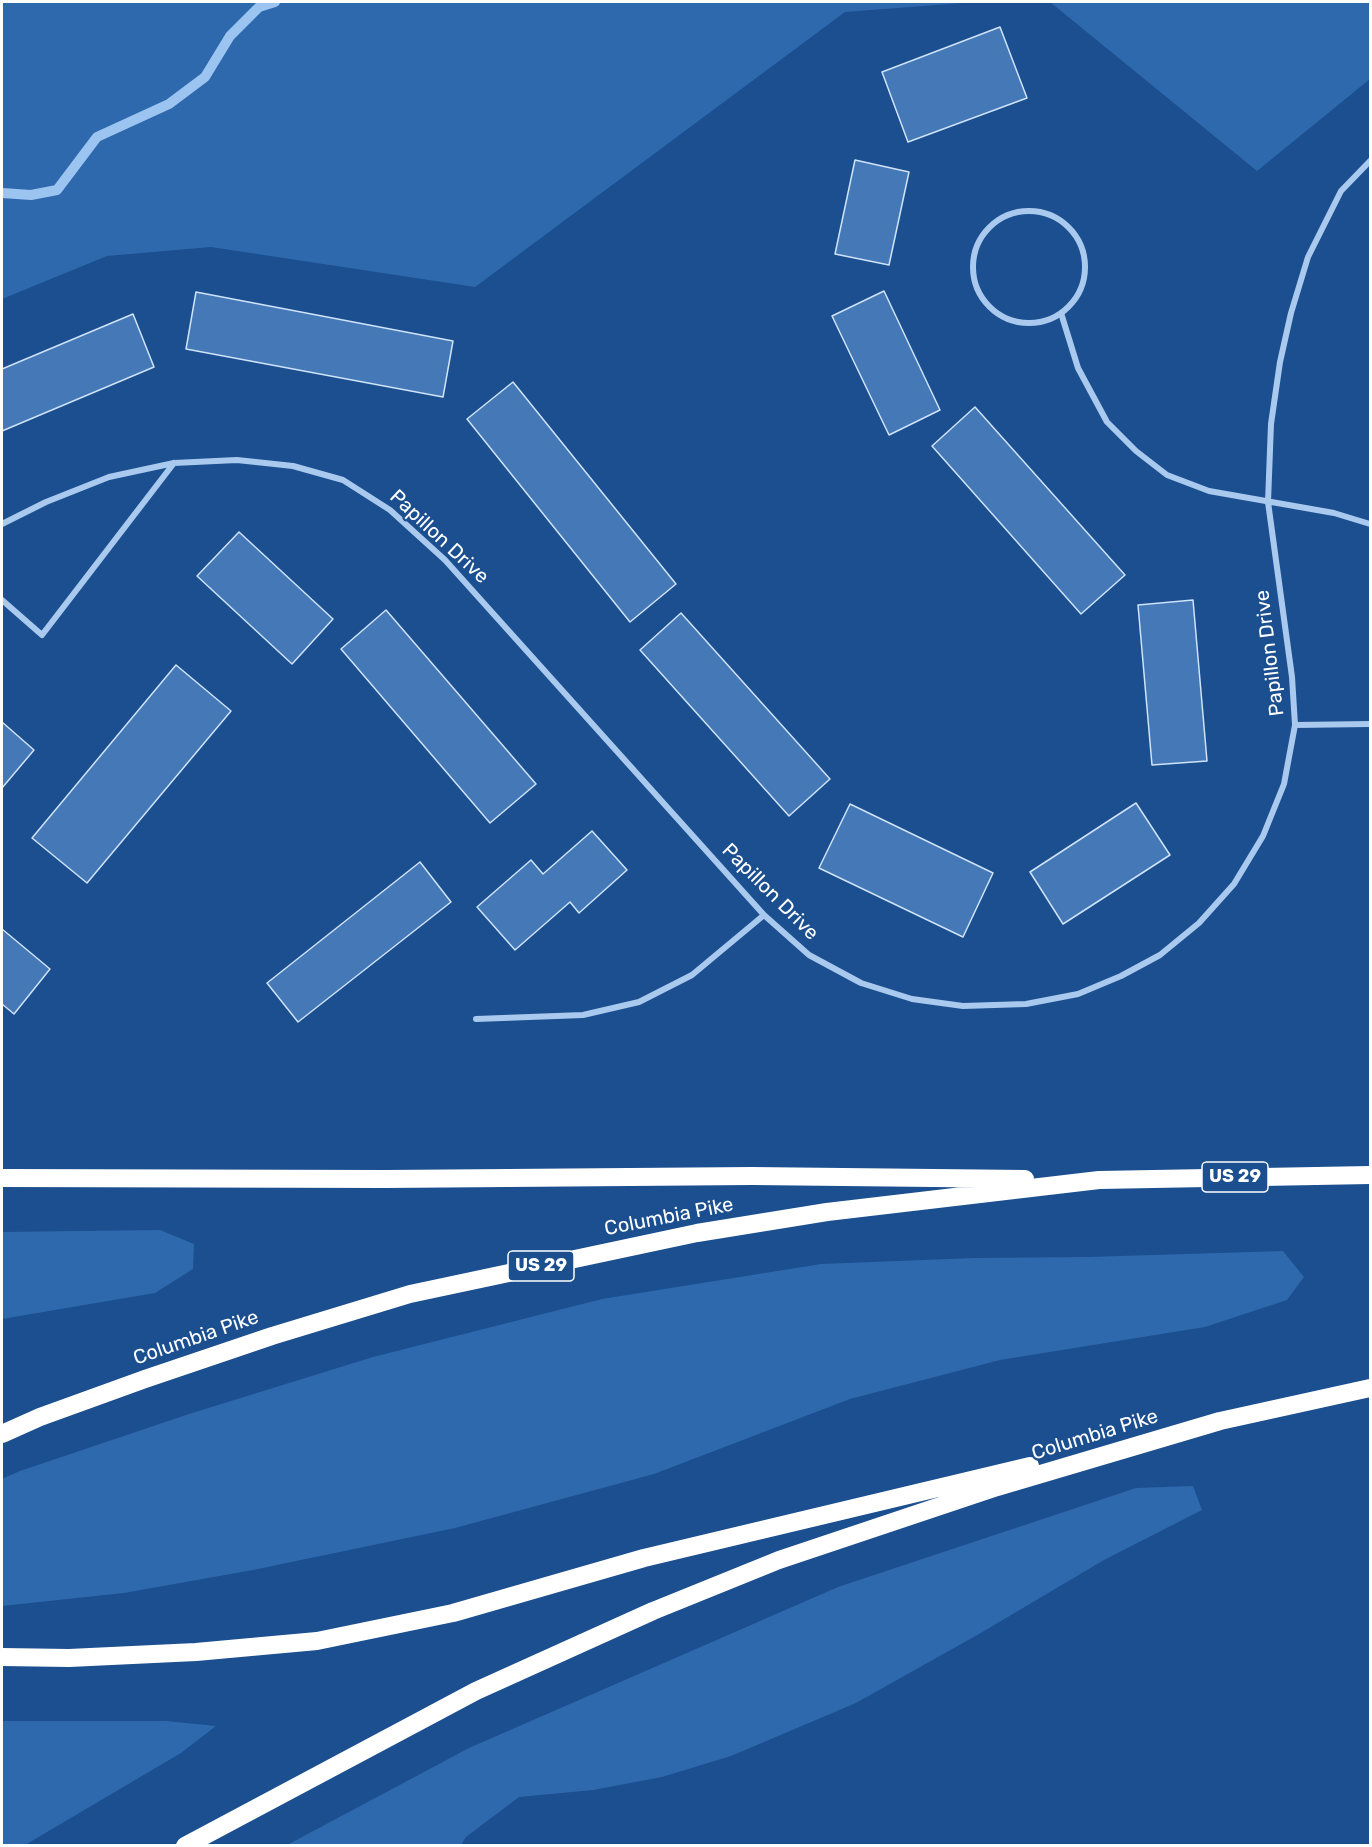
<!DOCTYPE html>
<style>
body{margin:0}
#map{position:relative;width:1372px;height:1847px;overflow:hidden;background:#1b4f8f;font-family:Rubik,sans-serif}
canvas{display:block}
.frame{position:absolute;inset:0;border:3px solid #fff;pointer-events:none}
</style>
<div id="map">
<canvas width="1372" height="1847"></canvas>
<div class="frame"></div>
</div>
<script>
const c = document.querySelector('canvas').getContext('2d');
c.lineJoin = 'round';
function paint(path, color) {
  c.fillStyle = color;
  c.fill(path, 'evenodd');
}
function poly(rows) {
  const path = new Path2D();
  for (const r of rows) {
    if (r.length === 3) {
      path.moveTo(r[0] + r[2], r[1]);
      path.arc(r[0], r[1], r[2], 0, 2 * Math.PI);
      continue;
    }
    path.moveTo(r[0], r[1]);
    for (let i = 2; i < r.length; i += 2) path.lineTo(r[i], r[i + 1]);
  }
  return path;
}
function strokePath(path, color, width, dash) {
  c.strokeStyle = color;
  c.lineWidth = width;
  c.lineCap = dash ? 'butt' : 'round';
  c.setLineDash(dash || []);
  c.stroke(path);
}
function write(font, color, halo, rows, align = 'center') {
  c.font = font + ' Rubik,sans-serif';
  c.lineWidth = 4.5;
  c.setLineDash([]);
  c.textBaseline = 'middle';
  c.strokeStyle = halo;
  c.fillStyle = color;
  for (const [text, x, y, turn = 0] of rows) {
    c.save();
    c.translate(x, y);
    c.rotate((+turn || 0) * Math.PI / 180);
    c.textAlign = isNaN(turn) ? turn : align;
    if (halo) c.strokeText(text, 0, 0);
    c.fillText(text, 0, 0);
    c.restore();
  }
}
const green = poly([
 [2,2,976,2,845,12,475,287,211,247,107,256,2,299],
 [1050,2,1370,2,1370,79,1257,171],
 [160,1230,194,1244,193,1269,155,1293,2,1319,2,1232],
 [1283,1251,1304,1277,1287,1300,1205,1327,1000,1360,850,1399,654,1474,455,1528,253,1570,124,1593,2,1606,2,1479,20,1471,189,1414,373,1357,602,1299,821,1264,974,1258,1088,1257],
 [1193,1486,1202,1510,1104,1560,979,1634,856,1703,731,1756,662,1777,593,1790,519,1797,466,1837,461,1845,287,1845,469,1748,838,1587,1136,1488],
 [2,1721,166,1721,216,1726,181,1753,25,1845,2,1846]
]);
const stream = poly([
 [2,193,31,195,57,190,97,137,169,104,205,77,230,36,259,7,275,2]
]);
const building = poly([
 [1000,27,1027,98,908,142,882,72,1000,27],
 [855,160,909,172,889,265,835,254,855,160],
 [884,291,940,410,889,435,832,316,884,291],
 [196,292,453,341,443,397,186,349,196,292],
 [133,314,154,367,2,431,2,369,133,314],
 [513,382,676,584,630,622,467,419,513,382],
 [975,407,1125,575,1081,614,932,446,975,407],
 [239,532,333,619,292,664,197,576,239,532],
 [1193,600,1207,761,1152,765,1138,605,1193,600],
 [386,610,536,784,490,823,341,649,386,610],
 [681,613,830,779,789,816,640,650,681,613],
 [176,665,231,711,87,883,32,838,176,665],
 [2,722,34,750,2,788,2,722],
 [1136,803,1170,855,1063,924,1030,872,1136,803],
 [850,804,993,873,963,937,819,868,850,804],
 [592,831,627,870,579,913,570,902,515,950,477,907,531,860,543,874,592,831],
 [420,862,451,902,298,1022,267,983,420,862],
 [2,929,50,969,14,1014,2,1004,2,929]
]);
const minor = poly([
 [1029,267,56],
 [1061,313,1078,368,1107,422,1136,451,1167,475,1209,491,1334,513,1370,524],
 [2,524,46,502,109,477,174,463,237,460,293,466,343,480,390,510,445,560,764,915,809,955,861,983,912,999,963,1006,1026,1004,1078,994,1121,976,1160,955,1199,923,1234,884,1263,836,1284,784,1295,725,1292,677,1268,502,1271,424,1280,362,1291,313,1308,257,1341,191,1370,161],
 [2,600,42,635,174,463],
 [1295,725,1370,724],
 [476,1019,583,1015,639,1002,692,975,764,915]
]);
const motorway = poly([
 [2,1178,385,1179,752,1176,1025,1179],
 [2,1434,40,1417,145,1379,272,1336,410,1294,697,1233,827,1212,1099,1180,1370,1175],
 [2,1657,69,1658,196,1652,317,1641,453,1613,644,1558,1030,1466],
 [185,1846,476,1691,653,1611,779,1560,997,1487,1220,1421,1370,1388]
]);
const shields = [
 [1235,1177,66],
 [541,1266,66]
];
const shieldNames = [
 ["US 29",1235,1177],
 ["US 29",541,1266]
];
const streetNames = [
 ["Papillon Drive",439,537,43],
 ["Papillon Drive",1270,653,-97],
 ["Papillon Drive",770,892,45],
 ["Columbia Pike",669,1217,-11],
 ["Columbia Pike",196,1338,-19],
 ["Columbia Pike",1095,1435,-17]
];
paint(green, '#2e69ad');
strokePath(stream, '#9cc4f0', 10);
paint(building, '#4478b7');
strokePath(building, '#cfe3fa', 1.5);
strokePath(minor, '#a9c9ee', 6);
strokePath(motorway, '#fff', 18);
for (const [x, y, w] of shields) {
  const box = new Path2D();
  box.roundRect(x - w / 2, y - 15, w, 30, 4.5);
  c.fillStyle = '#1b4f8f';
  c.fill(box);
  strokePath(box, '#fff', 1.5);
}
write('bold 18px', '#fff', null, shieldNames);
write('20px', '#fff', '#1b4f8f', streetNames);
</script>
